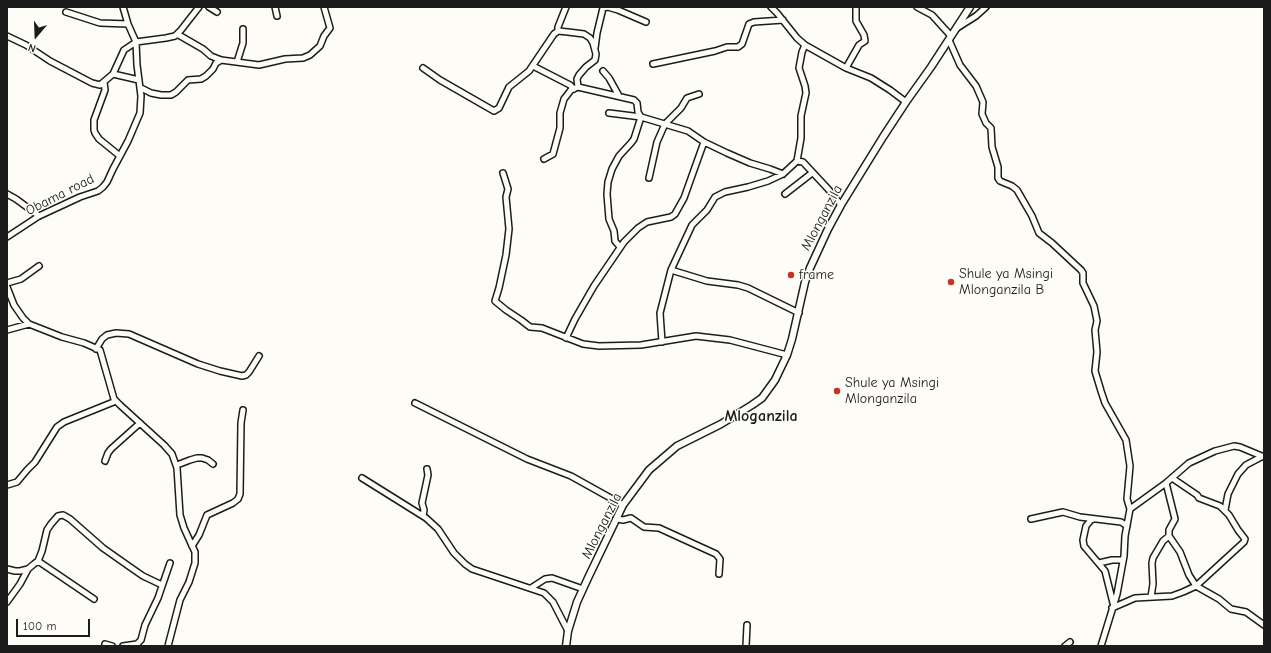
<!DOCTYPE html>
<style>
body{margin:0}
#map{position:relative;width:1271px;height:653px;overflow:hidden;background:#fdfcf7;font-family:"Comic Neue",sans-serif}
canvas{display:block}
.frame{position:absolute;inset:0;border:8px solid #1c1c1c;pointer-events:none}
.north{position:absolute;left:16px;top:16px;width:40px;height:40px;-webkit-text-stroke:3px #fdfcf7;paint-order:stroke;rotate:199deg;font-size:11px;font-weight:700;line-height:16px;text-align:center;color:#1c1c1c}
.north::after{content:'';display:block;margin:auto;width:14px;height:18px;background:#1c1c1c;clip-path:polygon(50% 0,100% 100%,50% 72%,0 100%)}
.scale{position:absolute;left:16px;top:619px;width:74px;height:18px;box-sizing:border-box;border:2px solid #1c1c1c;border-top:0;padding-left:5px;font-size:12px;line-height:14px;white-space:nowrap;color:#1c1c1c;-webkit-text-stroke:3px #fdfcf7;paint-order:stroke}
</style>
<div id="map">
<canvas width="1271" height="653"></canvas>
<div class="frame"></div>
<div class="north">N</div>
<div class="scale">100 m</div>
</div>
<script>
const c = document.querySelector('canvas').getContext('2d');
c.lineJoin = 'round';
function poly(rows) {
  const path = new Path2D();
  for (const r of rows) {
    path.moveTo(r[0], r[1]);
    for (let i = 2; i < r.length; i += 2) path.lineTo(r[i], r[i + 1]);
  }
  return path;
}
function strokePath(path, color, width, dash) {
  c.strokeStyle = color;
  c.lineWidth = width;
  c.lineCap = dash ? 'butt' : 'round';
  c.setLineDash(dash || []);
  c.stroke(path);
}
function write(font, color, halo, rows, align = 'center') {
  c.font = font + ' "Comic Neue",sans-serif';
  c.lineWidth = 3;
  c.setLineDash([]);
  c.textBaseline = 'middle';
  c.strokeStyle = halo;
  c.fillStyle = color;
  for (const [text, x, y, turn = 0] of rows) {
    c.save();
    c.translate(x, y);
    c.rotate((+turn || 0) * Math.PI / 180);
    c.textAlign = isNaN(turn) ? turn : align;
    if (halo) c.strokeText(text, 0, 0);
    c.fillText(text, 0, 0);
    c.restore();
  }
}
const minor = poly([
 [209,7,217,12],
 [275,7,277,16],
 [771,7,777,13,797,38,805,45,846,68,871,78,890,90,906,102],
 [917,7,932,15,951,36],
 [66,12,100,23,128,24],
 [957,28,976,16,986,7],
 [558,31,558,27,566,7],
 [177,34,203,49,211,56,221,60,259,65,285,59,303,58,310,55,320,46,324,36,330,28,324,7],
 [7,36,26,45,50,61,92,83,100,85,113,74,139,80],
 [949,40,960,65,976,86,983,102,982,114,986,123,991,128,992,147,998,167,998,178,1000,181,1012,186,1017,190,1032,216,1039,233,1052,243,1081,270,1083,273,1083,283,1094,306,1097,321,1095,330,1097,352,1095,371,1101,391,1105,403,1126,440,1130,466,1127,499,1130,509,1125,536,1124,556,1117,594,1101,646],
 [595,48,597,33,603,8,608,7,618,10,646,22],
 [237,62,243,43,243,29],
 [653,64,715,51,727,47,738,47,742,44,749,24,754,22,783,20],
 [533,66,570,85,574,89],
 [423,68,440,80,494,111,499,108,509,87,529,71,554,34,558,31,568,32,584,34,590,38,593,43,596,54,595,60,586,67,579,75,577,79,578,87],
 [846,68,859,45,865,41,864,35,856,21,856,7],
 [603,71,609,78,619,96],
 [113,74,124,50,136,42,166,38,175,36,181,30,199,7],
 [104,82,105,90,94,120,94,130,95,133,99,139,120,156],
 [141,88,151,93,161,95,171,95,176,92,188,80,201,79,206,76,213,69,216,63,221,60],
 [609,113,641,117,634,139,631,143,619,156,612,169,608,182,607,194,609,219,614,231,615,241,620,247],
 [544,159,553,154,560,128,560,113,564,99,571,90,578,87,634,100,637,103,638,112,641,117,688,131,704,142,727,153,750,163,770,169,783,174],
 [797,161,801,138,801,116,806,93,805,86,799,68,802,52,805,45],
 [503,173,508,189,506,197,509,229,506,255,499,288,495,301,506,310,521,320,530,327,542,328,583,344,599,346,641,345,696,336,730,340,787,355],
 [649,178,657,142,665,124,681,108,687,98,699,94],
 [7,194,16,199,39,216],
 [785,194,812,173],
 [7,237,39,216,80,197,98,191,103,187,107,182,113,169,128,141,140,113,141,96,137,65,136,42,128,24,123,7],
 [671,270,707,281,738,285,748,288,799,313],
 [7,283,21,279,39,266],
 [7,287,14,305,23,318,29,324,62,337,84,343,100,350,114,399,120,405,164,445,172,454,177,468,180,515,184,528,195,552,195,563,189,582,180,600,168,646],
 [7,330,29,324],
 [566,338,575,319,594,286,624,242,638,228,647,222,671,217,675,214,684,198,704,142],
 [662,342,660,313,671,270,692,225,707,210,715,197,725,192,748,187,768,181,783,174,797,161,803,162,829,190,841,205],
 [96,349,102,339,107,335,116,333,129,334,198,364,220,371,242,376,246,375,249,372,259,356],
 [415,403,527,459,571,476,623,505],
 [105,461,108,453,111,449,140,423],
 [177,465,190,460,197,458,202,458,208,460,213,464],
 [362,478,426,518,438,529,454,553,465,564,472,569,544,593,553,602,568,631],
 [1166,483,1175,519,1169,530,1169,536,1180,552,1189,575,1196,586,1219,599,1231,609,1246,612,1264,625],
 [7,485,17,482,27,470,35,462,57,427,64,422,116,401],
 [1130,509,1166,483,1189,463,1215,451,1234,446,1240,447,1264,457],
 [1225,510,1228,494,1238,474,1246,465,1263,456],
 [423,516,424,510,422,503,428,475,427,469],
 [617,519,623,520,631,518,644,527,659,528,716,554,720,559,719,574],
 [1031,519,1063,512,1080,517,1121,522,1127,526],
 [1094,519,1091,520,1086,526,1083,540,1084,546,1105,571,1113,603],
 [192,546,199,535,207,515,233,503,238,499,240,494,241,423,243,410],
 [38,561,94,599],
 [1099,563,1112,560,1123,560],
 [7,569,15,571,20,571,28,569,34,564,38,561,42,551,47,530,51,524,58,516,63,515,70,519,103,548,130,567,143,576,162,585],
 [531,588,545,579,552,578,583,589],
 [1151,597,1153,584,1152,563,1153,558,1163,541,1169,536],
 [7,602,20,584,28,569],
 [1112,608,1135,598,1172,596,1183,592,1196,586,1244,542,1245,539,1238,530,1229,515,1220,506,1199,498,1197,495,1172,478],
 [105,644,112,646],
 [123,646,137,644,141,640,145,625,158,598,170,563],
 [746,646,747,625],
 [1065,646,1070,642]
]);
const tertiary = poly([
 [566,646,568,631,577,602,588,578,623,505,649,470,677,446,721,424,752,405,762,398,775,380,787,355,792,339,805,282,810,268,828,229,841,205,883,137,906,102,931,67,970,7]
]);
const markers = [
 [791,275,4,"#c8321e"],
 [951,282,4,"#c8321e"],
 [837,391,4,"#c8321e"]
];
const streetNames = [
 ["Obama road",60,195,-27],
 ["Mlonganzila",822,218,-62],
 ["Mlonganzila",602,526,-63]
];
const poiNames = [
 ["Shule ya Msingi",959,274],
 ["Mlonganzila B",959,290],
 ["frame",799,275],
 ["Shule ya Msingi",845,383],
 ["Mlonganzila",845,399]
];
const quarterNames = [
 ["Mloganzila",761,416]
];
strokePath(minor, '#1c1c1c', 8);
strokePath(tertiary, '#1c1c1c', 9);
strokePath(minor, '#fdfcf7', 5);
strokePath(tertiary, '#fdfcf7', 6);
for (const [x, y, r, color] of markers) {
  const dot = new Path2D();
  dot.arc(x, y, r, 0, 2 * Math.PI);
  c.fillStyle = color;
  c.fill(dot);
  strokePath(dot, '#fdfcf7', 1.5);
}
write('14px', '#1c1c1c', '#fdfcf7', streetNames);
write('14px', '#1c1c1c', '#fdfcf7', poiNames, 'left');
write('bold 16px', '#1c1c1c', '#fdfcf7', quarterNames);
</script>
